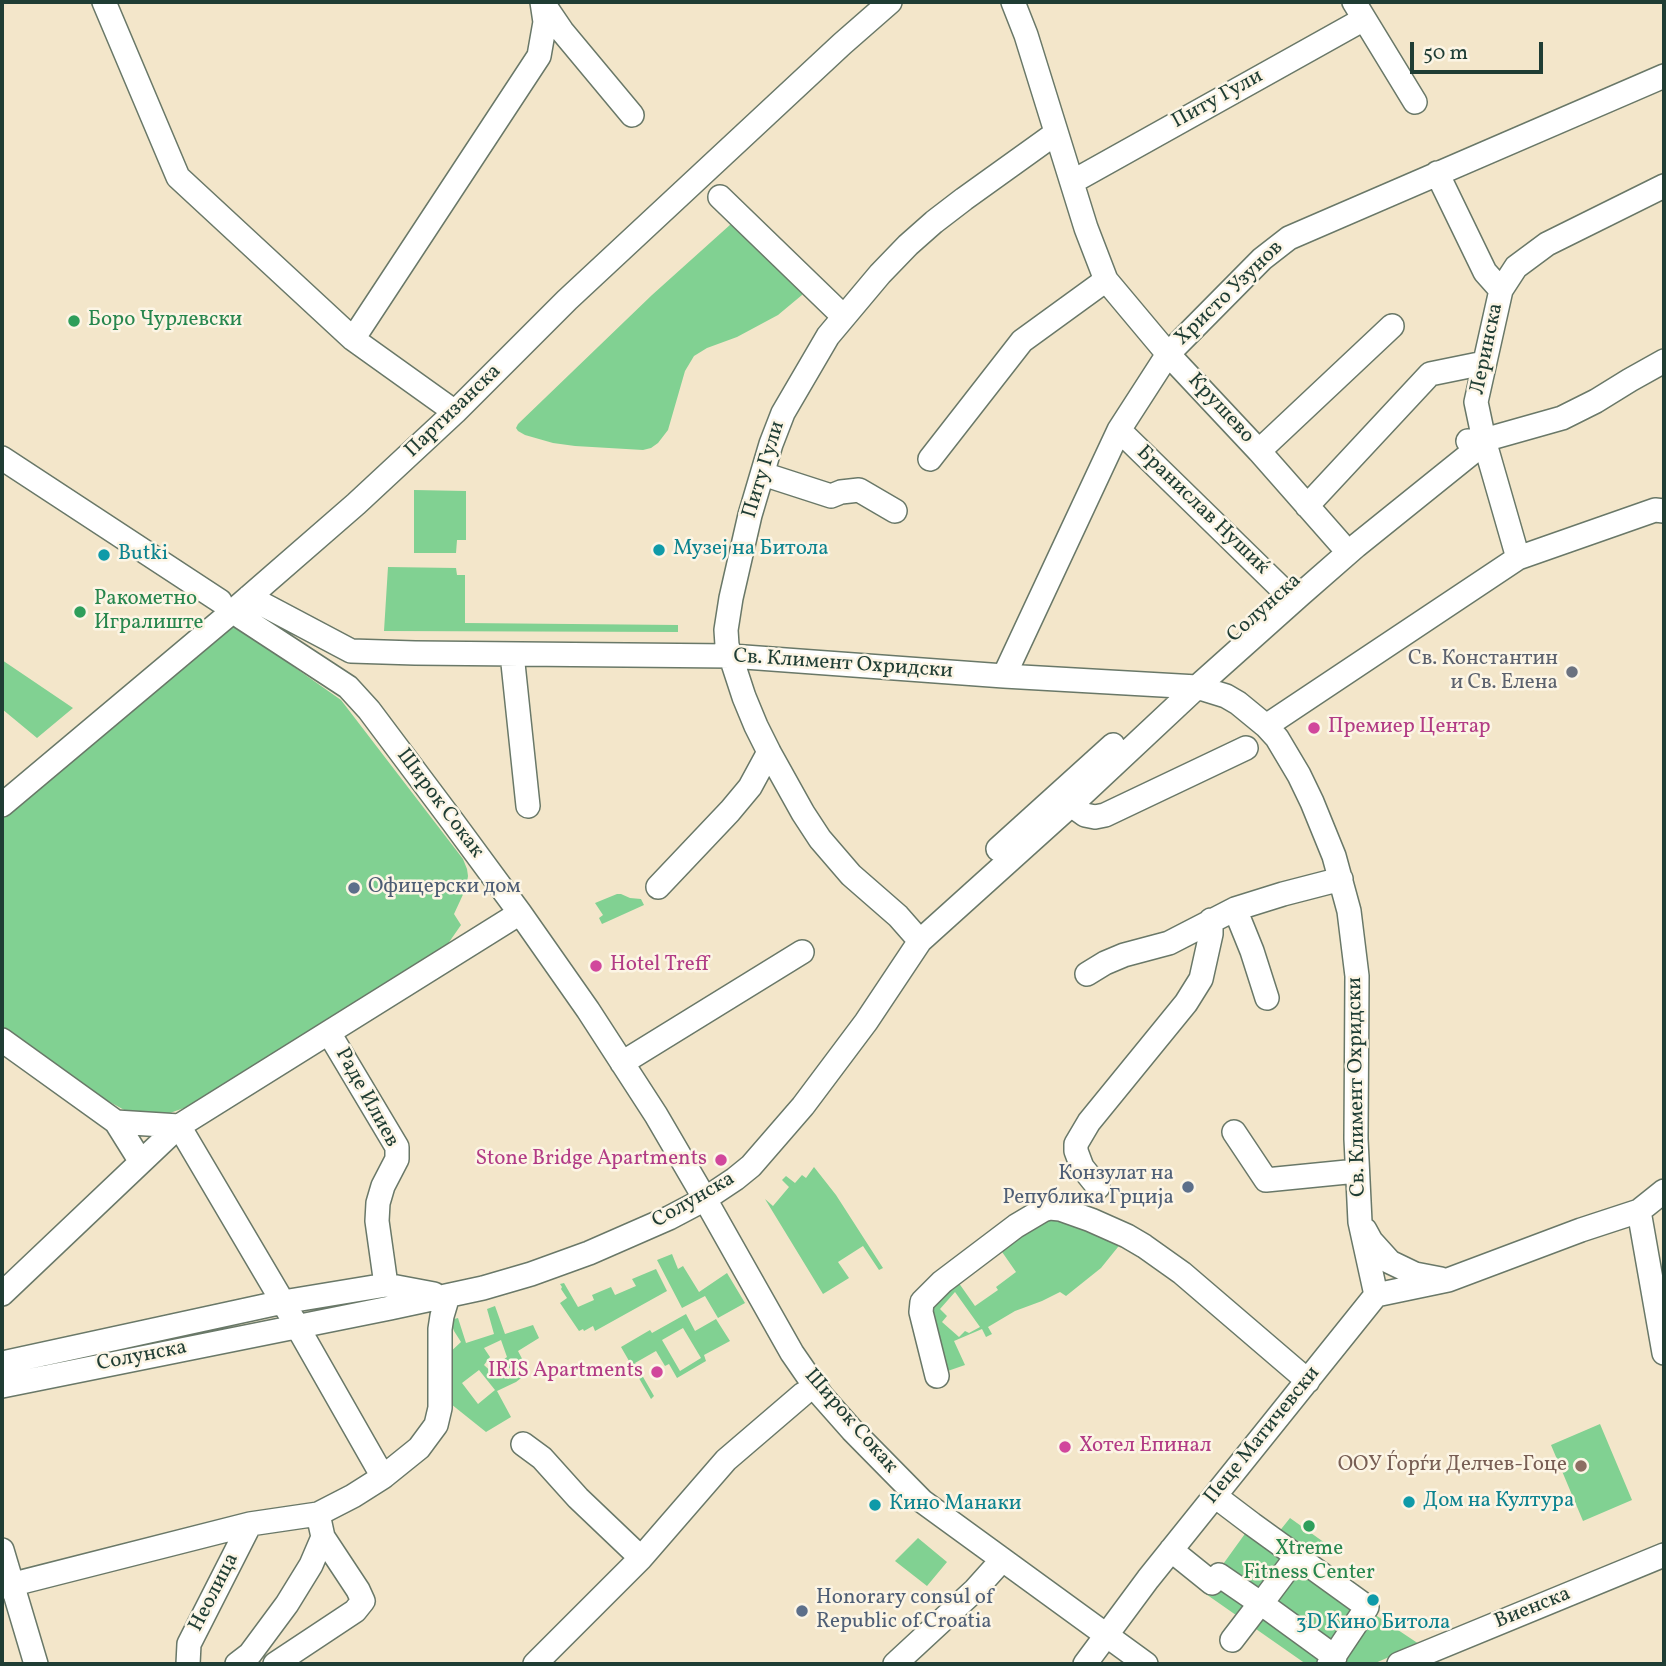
<!DOCTYPE html>
<meta charset="utf-8">
<style>
body{margin:0}
#map{position:relative;width:1666px;height:1666px;overflow:hidden;background:#f3e6ca;font-family:Vollkorn,serif}
canvas{display:block}
.frame{position:absolute;inset:0;border:4px solid #1f3d34;pointer-events:none}
.scale{position:absolute;left:1410px;top:42px;width:133px;height:32px;box-sizing:border-box;border:4px solid #1f3d34;border-top:0;padding-left:9px;font-size:21px;line-height:24px;white-space:nowrap;color:#1f3d34;-webkit-text-stroke:5px #fcf5e5;paint-order:stroke}
</style>
<div id="map">
<canvas width="1666" height="1666"></canvas>
<div class="frame"></div>
<div class="scale">50 m</div>
</div>
<script>
const c = document.querySelector('canvas').getContext('2d');
c.lineJoin = 'round';
function paint(path, color) {
  c.fillStyle = color;
  c.fill(path, 'evenodd');
}
function poly(rows) {
  const path = new Path2D();
  for (const r of rows) {
    path.moveTo(r[0], r[1]);
    for (let i = 2; i < r.length; i += 2) path.lineTo(r[i], r[i + 1]);
  }
  return path;
}
function strokePath(path, color, width, dash) {
  c.strokeStyle = color;
  c.lineWidth = width;
  c.lineCap = dash ? 'butt' : 'round';
  c.setLineDash(dash || []);
  c.stroke(path);
}
function write(font, color, halo, rows, align = 'center') {
  c.font = font + ' Vollkorn,serif';
  c.lineWidth = 5;
  c.setLineDash([]);
  c.textBaseline = 'middle';
  c.strokeStyle = halo;
  c.fillStyle = color;
  for (const [text, x, y, turn = 0] of rows) {
    c.save();
    c.translate(x, y);
    c.rotate((+turn || 0) * Math.PI / 180);
    c.textAlign = isNaN(turn) ? turn : align;
    if (halo) c.strokeText(text, 0, 0);
    c.fillText(text, 0, 0);
    c.restore();
  }
}
const green = poly([
 [731,224,733,224,803,291,802,295,778,315,737,337,707,348,694,356,685,371,668,430,658,443,651,448,643,450,575,446,553,443,525,435,518,431,516,428,518,424,652,295],
 [414,490,466,491,466,540,457,540,456,553,414,553],
 [388,567,456,568,457,575,465,575,465,623,678,625,678,632,384,631],
 [233,624,341,700,463,859,467,869,468,876,466,888,454,914,461,925,445,948,198,1103,170,1113,145,1115,128,1112,86,1089,2,1026,2,817],
 [2,660,73,708,37,738,2,709],
 [617,894,621,894,630,898,641,899,644,905,602,924,599,918,603,915,595,903],
 [814,1167,836,1195,883,1268,879,1270,863,1246,838,1262,849,1278,823,1294,765,1199,773,1206,789,1187,782,1180,786,1176,795,1183,802,1175,806,1178],
 [1054,1216,1122,1242,1101,1268,1066,1296,1060,1292,1042,1301,1015,1311,988,1327,992,1334,986,1337,982,1329,954,1341,965,1365,942,1373,926,1310,956,1279,975,1306,998,1290,996,1287,1016,1272,1000,1249],
 [955,1292,980,1327,969,1333,965,1331,959,1337,942,1322,947,1316,940,1309],
 [672,1254,678,1269,683,1266,699,1292,727,1273,745,1303,718,1318,705,1296,682,1308,657,1260],
 [656,1269,667,1291,595,1331,593,1326,584,1331,583,1329,579,1331,560,1303,567,1298,561,1289,562,1287,560,1284,564,1283,578,1307,594,1300,592,1295,611,1287,615,1295,636,1286,632,1279],
 [495,1306,505,1334,533,1325,539,1338,518,1351,529,1372,516,1382,497,1391,511,1417,486,1432,451,1404,447,1355,461,1342,454,1331,450,1320,458,1318,466,1343,494,1334,487,1309],
 [501,1340,507,1357,503,1360,514,1374,508,1379,504,1374,498,1378,484,1365,490,1357,484,1348],
 [479,1370,495,1390,478,1404,462,1383],
 [686,1314,695,1331,716,1319,730,1341,704,1355,706,1361,677,1378,669,1364,665,1366,656,1351,635,1363,654,1396,651,1399,621,1347,650,1330,652,1333],
 [683,1328,701,1358,680,1371,662,1340],
 [1600,1424,1632,1500,1583,1521,1551,1445],
 [1290,1518,1325,1543,1313,1558,1278,1533],
 [1252,1524,1367,1607,1324,1664,1306,1664,1203,1592],
 [918,1538,947,1562,927,1586,895,1561],
 [1374,1614,1419,1644,1373,1664,1341,1664]
]);
const minor = poly([
 [104,2,178,177,353,339,455,412],
 [1013,2,1026,35,1086,228,1106,280,1168,354,1259,451,1340,543],
 [1354,2,1415,102],
 [543,3,562,31,632,115],
 [1437,173,1485,272,1501,290],
 [1072,182,1364,19],
 [720,197,843,316],
 [353,339,539,56,545,22,542,2],
 [1119,430,1284,591],
 [1468,441,1484,440,1562,418,1596,401,1630,380,1664,361],
 [1259,451,1392,326],
 [2,458,220,601],
 [930,459,1022,341,1106,280],
 [763,474,831,496,841,492,859,490,895,511],
 [1307,506,1430,374,1484,363],
 [1518,558,1484,440,1476,402,1501,290,1516,267,1547,244,1664,186],
 [249,597,351,651,415,653,731,656,1004,676,1197,687,1226,696,1238,703,1266,726,1277,738,1299,775,1312,802,1334,856,1349,911,1357,976,1356,1139,1360,1222,1376,1295],
 [241,617,348,687,369,710,453,822,520,913,588,1010,656,1115,705,1199,792,1353,821,1395,852,1430,922,1501,1146,1664],
 [512,654,528,806],
 [1004,676,1119,430,1168,354,1262,259,1289,238,1664,76],
 [1266,726,1518,558,1655,510,1664,511],
 [1063,795,1078,810,1085,815,1095,817,1105,815,1246,748],
 [2,805,233,611,356,504,455,412,567,300,842,44,890,2],
 [998,849,1113,745],
 [658,887,730,811,750,787,769,752],
 [1235,909,1252,951,1267,998],
 [920,941,898,916,851,875,820,839,803,813,769,752,756,726,744,697,727,645,726,630,731,598,750,515,771,444,783,413,828,336,880,274,908,245,934,222,964,199,1056,133],
 [1087,974,1105,963,1124,955,1169,943,1235,909,1283,894,1341,879],
 [329,1033,397,1147,397,1159,383,1186,378,1203,377,1221,386,1285],
 [2,1040,116,1122,141,1162],
 [622,1063,802,952],
 [1234,1132,1266,1180,1357,1171],
 [1098,1187,1082,1167,1076,1151,1076,1144,1089,1122,1186,1003,1201,979,1211,934,1211,920],
 [1639,1211,1664,1353],
 [1365,1230,1371,1241,1390,1262,1415,1274,1441,1279],
 [2,1294,179,1126,520,913],
 [2,1363,283,1302,386,1285,434,1294],
 [937,1376,921,1312,922,1302,942,1282,1016,1226,1043,1210,1050,1208,1060,1209,1091,1220,1127,1236,1144,1246,1182,1273,1308,1381],
 [2,1386,390,1308,483,1288,531,1274,589,1253,669,1218,705,1199,735,1179,751,1166,803,1106,866,1022,920,941,1072,804,1197,687,1300,595,1356,546,1474,451,1484,440],
 [523,1444,542,1458,578,1498,641,1558],
 [383,1477,419,1448,436,1425,440,1408,440,1329,442,1316,448,1296],
 [1215,1496,1252,1524,1367,1607,1329,1664],
 [2,1550,36,1664],
 [1171,1550,1212,1583,1219,1575,1254,1599],
 [2,1587,250,1524,318,1514,353,1496,383,1477,297,1326,179,1126,116,1122],
 [1267,1596,1297,1556],
 [1269,1609,1335,1657],
 [1232,1640,1255,1610],
 [188,1664,189,1644,250,1524],
 [237,1664,250,1654,287,1604,311,1565,323,1537],
 [275,1664,355,1611,363,1601,358,1590,323,1537,318,1514],
 [535,1664,641,1558,726,1460,803,1394],
 [895,1664,975,1590,1002,1560],
 [1085,1664,1148,1579,1376,1295,1448,1280,1581,1230,1639,1211,1664,1191],
 [1399,1664,1664,1555]
]);
const markers = [
 [74,321,7,"#2e9e5b"],
 [659,550,7,"#0f9aa8"],
 [104,555,7,"#0f9aa8"],
 [80,612,7,"#2e9e5b"],
 [1572,672,7,"#6b7280"],
 [1314,728,7,"#d1479c"],
 [354,888,7,"#5c6f8a"],
 [596,966,7,"#d1479c"],
 [721,1160,7,"#d1479c"],
 [1188,1187,7,"#5c6f8a"],
 [657,1372,7,"#d1479c"],
 [1065,1447,7,"#d1479c"],
 [1581,1466,7,"#8d6e63"],
 [1409,1502,7,"#0f9aa8"],
 [875,1505,7,"#0f9aa8"],
 [1309,1526,7,"#2e9e5b"],
 [1373,1600,7,"#0f9aa8"],
 [802,1611,7,"#5c6f8a"]
];
const streetNames = [
 ["Питу Гули",1218,100,-29],
 ["Христо Узунов",1230,294,-44],
 ["Леринска",1488,349,-78],
 ["Крушево",1220,409,47],
 ["Партизанска",454,412,-44],
 ["Питу Гули",765,470,-73],
 ["Бранислав Нушиќ",1202,511,44],
 ["Солунска",1265,609,-42],
 ["Св. Климент Охридски",843,665,4],
 ["Широк Сокак",439,804,53],
 ["Св. Климент Охридски",1358,1087,-91],
 ["Раде Илиев",366,1098,61],
 ["Солунска",694,1201,-30],
 ["Солунска",142,1357,-11],
 ["Широк Сокак",850,1422,49],
 ["Пеце Матичевски",1263,1436,-51],
 ["Неолица",215,1593,-63],
 ["Виенска",1533,1609,-22]
];
const leisureNames = [
 ["Боро Чурлевски",88,321],
 ["Ракометно",94,600],
 ["Игралиште",94,624],
 ["Xtreme",1309,1550,"center"],
 ["Fitness Center",1309,1574,"center"]
];
const cultureNames = [
 ["Музеј на Битола",673,550],
 ["Butki",118,555],
 ["Дом на Култура",1423,1502],
 ["Кино Манаки",889,1505],
 ["3D Кино Битола",1373,1624,"center"]
];
const worshipNames = [
 ["Св. Константин",1558,660],
 ["и Св. Елена",1558,684]
];
const hotelNames = [
 ["Премиер Центар",1328,728],
 ["Hotel Treff",610,966],
 ["Stone Bridge Apartments",707,1160,"right"],
 ["IRIS Apartments",643,1372,"right"],
 ["Хотел Епинал",1079,1447]
];
const serviceNames = [
 ["Офицерски дом",368,888],
 ["Конзулат на",1174,1175,"right"],
 ["Република Грција",1174,1199,"right"],
 ["Honorary consul of",816,1599],
 ["Republic of Croatia",816,1623]
];
const educationNames = [
 ["ООУ Ѓорѓи Делчев-Гоце",1567,1466]
];
paint(green, '#81d192');
strokePath(minor, '#697868', 26);
strokePath(minor, '#fff', 23);
for (const [x, y, r, color] of markers) {
  const dot = new Path2D();
  dot.arc(x, y, r, 0, 2 * Math.PI);
  c.fillStyle = color;
  c.fill(dot);
  strokePath(dot, '#fcf5e5', 2.5);
}
write('21px', '#1f3d34', '#fcf5e5', streetNames);
write('21px', '#27864d', '#fcf5e5', leisureNames, 'left');
write('21px', '#0d838f', '#fcf5e5', cultureNames, 'left');
write('21px', '#5b616d', '#fcf5e5', worshipNames, 'right');
write('21px', '#b23c85', '#fcf5e5', hotelNames, 'left');
write('21px', '#4e5e75', '#fcf5e5', serviceNames, 'left');
write('21px', '#785e54', '#fcf5e5', educationNames, 'right');
</script>
